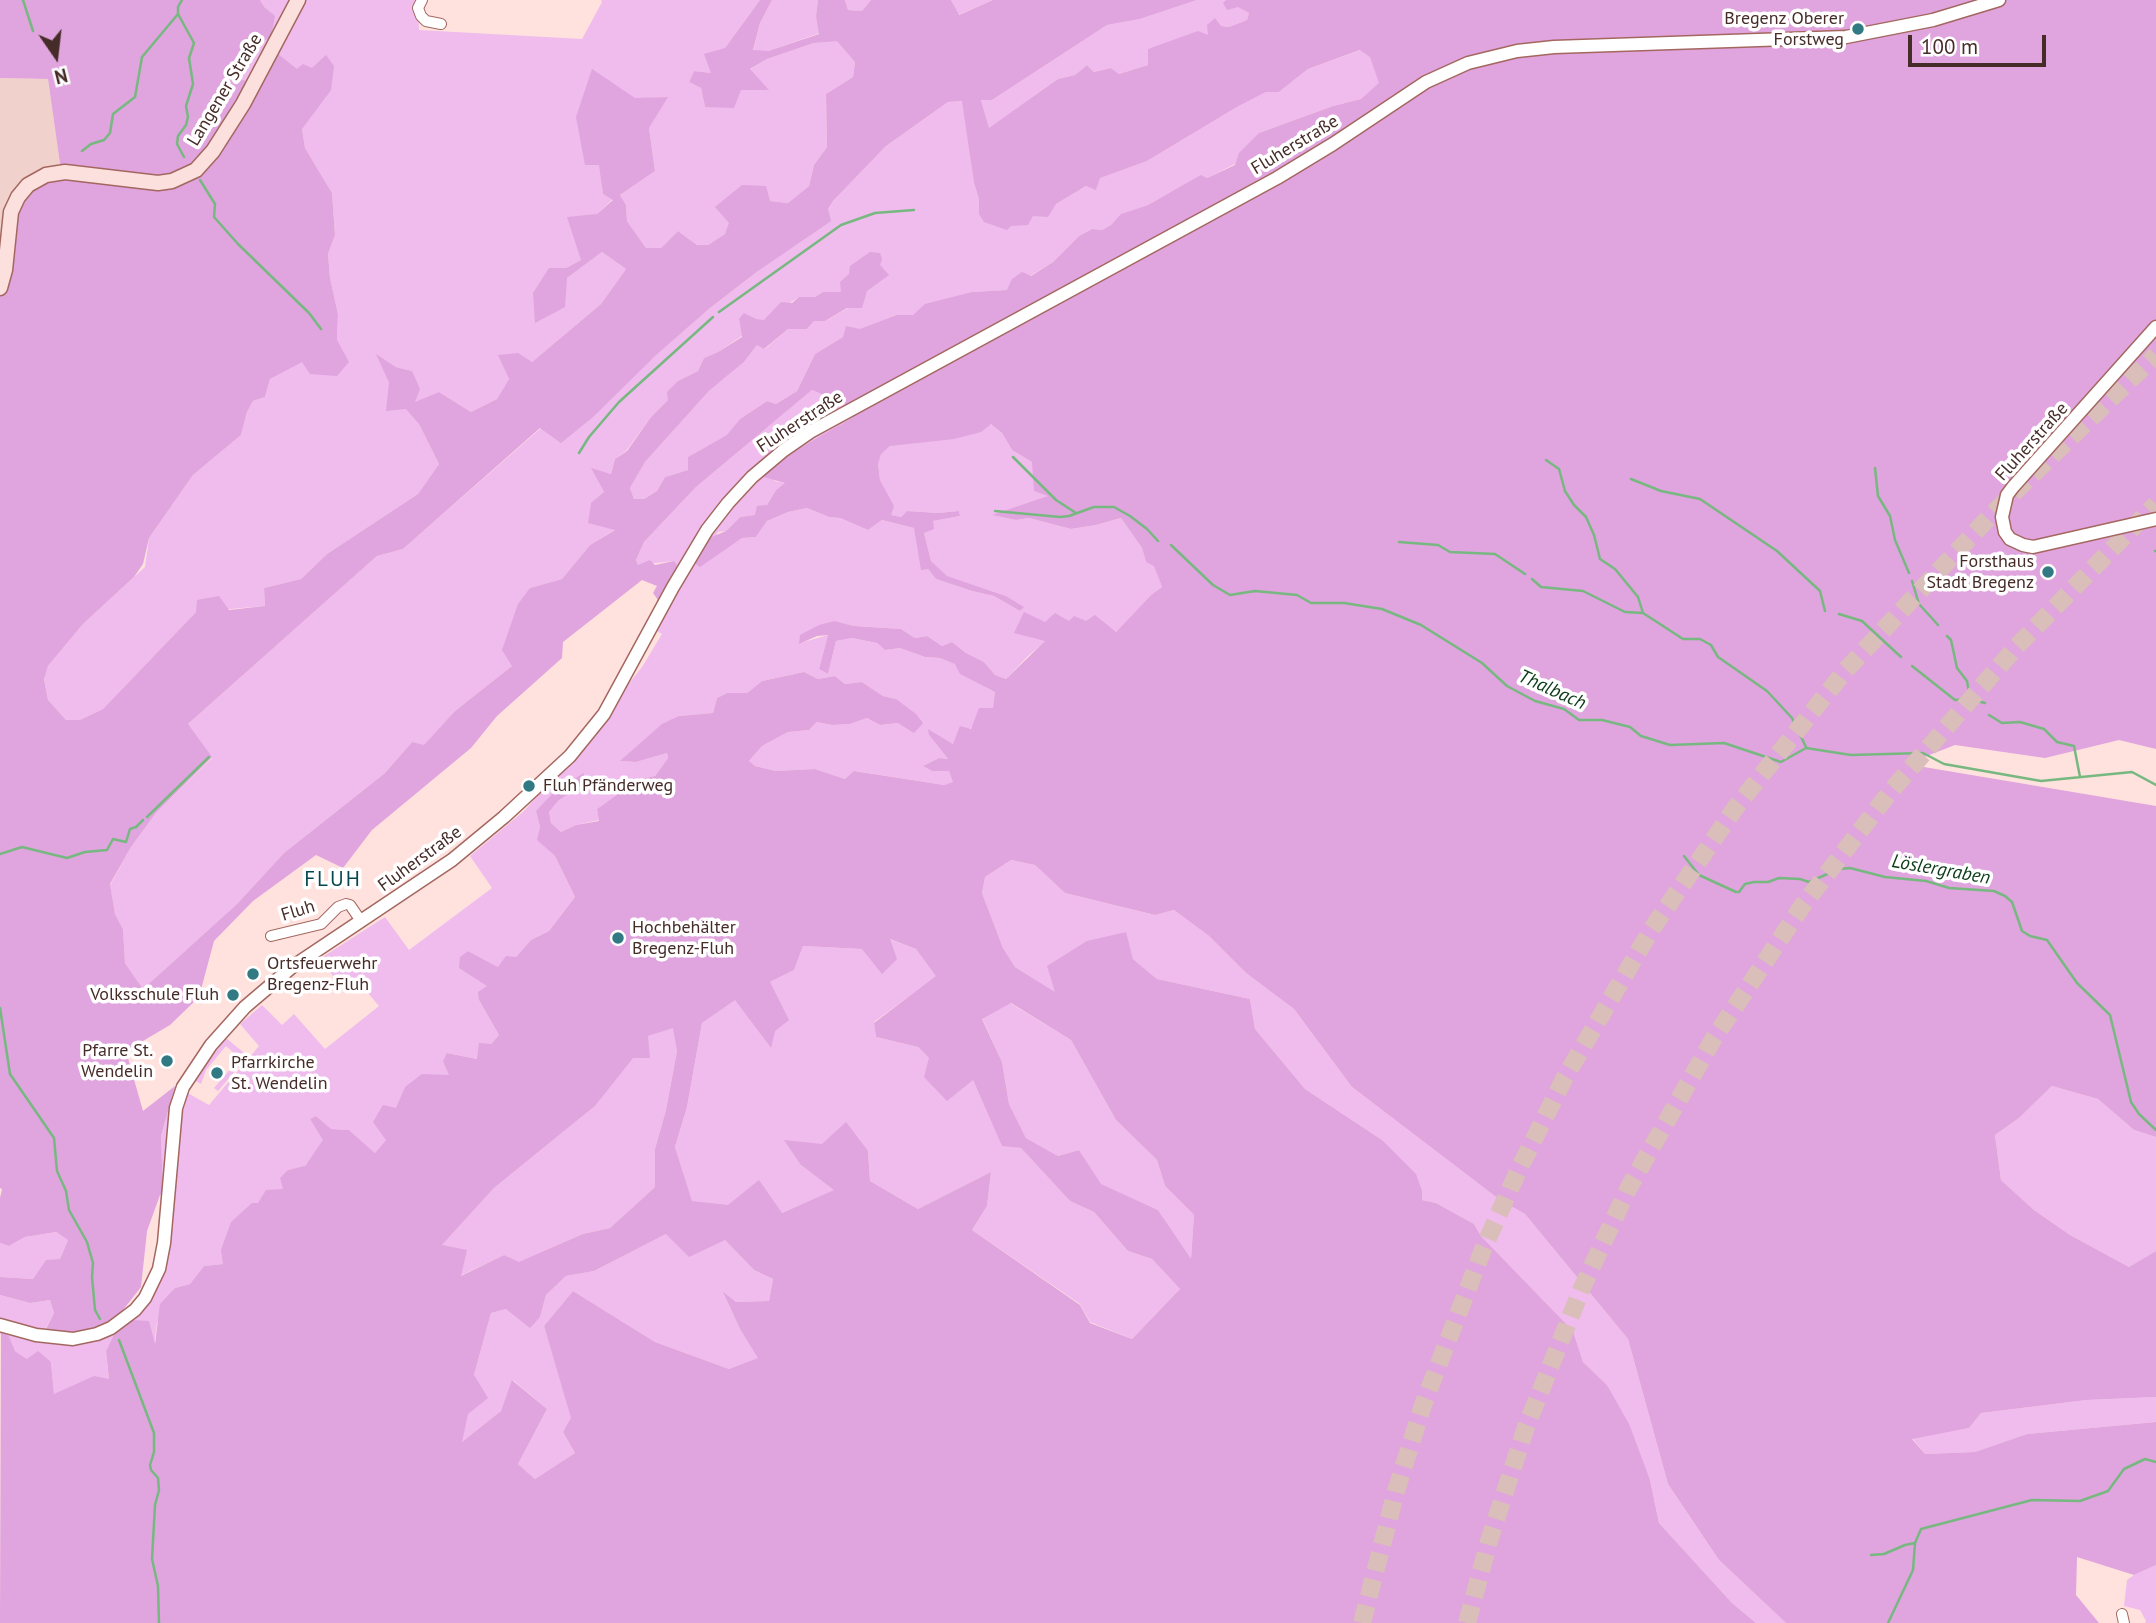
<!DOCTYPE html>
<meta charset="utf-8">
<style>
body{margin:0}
#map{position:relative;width:2156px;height:1623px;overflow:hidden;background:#ffe2de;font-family:"PT Sans",sans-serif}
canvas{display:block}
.north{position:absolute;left:21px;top:21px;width:70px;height:70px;-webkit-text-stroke:5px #fff;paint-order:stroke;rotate:166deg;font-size:19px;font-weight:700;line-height:28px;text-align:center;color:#462c28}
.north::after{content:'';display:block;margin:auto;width:24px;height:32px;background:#462c28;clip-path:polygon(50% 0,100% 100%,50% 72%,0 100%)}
.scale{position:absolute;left:1908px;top:35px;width:138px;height:32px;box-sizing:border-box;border:4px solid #462c28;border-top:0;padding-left:9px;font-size:21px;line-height:24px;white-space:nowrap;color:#462c28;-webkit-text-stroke:5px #fff;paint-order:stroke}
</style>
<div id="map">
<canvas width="2156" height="1623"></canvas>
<div class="north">N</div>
<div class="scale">100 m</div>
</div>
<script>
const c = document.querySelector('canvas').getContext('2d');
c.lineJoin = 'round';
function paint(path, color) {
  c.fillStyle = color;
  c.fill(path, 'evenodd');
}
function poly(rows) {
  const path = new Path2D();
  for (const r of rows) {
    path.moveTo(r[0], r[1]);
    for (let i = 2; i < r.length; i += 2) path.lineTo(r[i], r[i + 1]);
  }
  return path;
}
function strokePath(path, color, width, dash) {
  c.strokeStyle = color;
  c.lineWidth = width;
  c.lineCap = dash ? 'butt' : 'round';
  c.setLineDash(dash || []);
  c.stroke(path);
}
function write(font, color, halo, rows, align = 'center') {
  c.font = font + ' "PT Sans",sans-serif';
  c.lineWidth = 7;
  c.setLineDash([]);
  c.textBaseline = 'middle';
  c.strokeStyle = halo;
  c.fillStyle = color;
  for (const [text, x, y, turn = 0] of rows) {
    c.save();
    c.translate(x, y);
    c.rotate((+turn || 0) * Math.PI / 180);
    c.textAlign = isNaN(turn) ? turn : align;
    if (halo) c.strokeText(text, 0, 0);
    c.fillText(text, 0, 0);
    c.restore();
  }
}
const built = poly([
 [0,78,48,79,62,179,14,239,0,242]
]);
const green = poly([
 [260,0,418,0,419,30,582,39,602,2,601,0,760,0,725,48,711,73,694,71,689,82,701,88,705,107,741,90,768,89,749,70,767,59,814,43,837,40,855,62,853,77,826,94,827,147,814,165,809,186,788,203,770,201,730,223,725,234,708,245,697,245,678,231,661,248,646,248,627,221,626,205,620,195,655,171,649,128,667,97,635,99,592,70,603,194,613,199,597,214,581,260,566,268,567,278,602,252,626,269,601,304,532,362,499,355,509,379,497,399,471,412,439,392,414,403,412,371,396,367,377,355,389,383,419,424,439,464,418,494,327,554,301,579,264,588,265,606,196,612,103,709,80,720,66,720,48,700,44,678,48,666,83,624,145,567,149,538,193,475,241,435,247,412,253,401,265,397,270,379,337,340,338,314,330,278,328,254,335,235,332,193,305,148,302,128,330,90,312,68,297,70,260,83,242,80,242,62,254,46,265,8],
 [772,0,818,0,816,16,820,33,768,51,753,51,760,23],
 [845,0,871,0,862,11,848,10],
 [951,0,993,0,958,15],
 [1197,0,1226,0,1224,4,1238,6,1249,13,1247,20,1229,27,1221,26,1215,19,1209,35,1148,49,1148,65,1119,74,1111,68,1094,72,1087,65,1075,75,1058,79,989,129,981,100,992,100,1107,25,1140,19],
 [1361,50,1370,56,1380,84,1361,99,1333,106,1259,133,1235,164,1207,178,1201,176,1148,205,1122,214,1111,225,1102,230,1092,229,1079,236,1053,262,1007,290,972,292,913,315,895,315,843,337,815,354,797,391,776,404,767,401,740,419,728,435,688,457,688,470,665,477,657,491,644,499,634,499,630,488,645,462,709,391,744,362,757,345,765,349,788,329,807,329,814,321,825,321,848,308,862,308,849,274,841,292,823,292,815,297,799,297,764,320,739,319,742,336,718,352,704,358,698,371,678,381,668,400,651,417,626,451,615,459,611,474,592,469,604,492,616,529,590,545,562,579,530,588,512,666,455,711,424,746,412,742,385,773,284,853,237,904,143,989,125,963,123,929,115,914,110,885,131,847,156,813,212,758,187,725,377,556,403,549,541,428,653,358,710,308,758,271,828,209,833,201,886,146,948,102,963,101,974,183,979,199,979,214,1011,226,1033,216,1048,216,1056,204,1086,186,1096,189,1099,178,1147,161,1237,107,1266,92,1279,92,1308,69],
 [812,390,846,405,853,416,830,431,774,481,786,483,776,490,767,505,755,515,740,517,726,531,718,532,699,566,742,538,756,537,767,521,788,512,807,508,829,517,840,518,868,530,882,520,914,528,928,569,936,579,972,591,994,596,1020,611,1023,607,1006,596,946,576,931,561,924,533,932,521,960,516,959,511,938,513,907,511,901,517,890,515,893,506,880,480,878,463,881,453,890,446,991,424,1002,433,1012,450,1032,462,1050,496,993,515,1016,520,1029,518,1071,529,1096,525,1121,518,1142,548,1146,562,1154,565,1162,587,1151,595,1116,632,1086,621,1069,621,1028,656,1006,679,995,675,984,662,966,653,952,642,942,646,927,636,915,638,901,629,854,626,835,621,800,643,828,635,819,669,828,674,836,641,852,638,877,643,885,650,900,648,925,657,940,658,956,664,961,674,995,692,993,708,953,744,929,730,929,735,948,759,939,758,923,766,932,771,949,771,954,782,944,785,855,771,845,779,815,769,776,771,755,766,749,761,762,746,788,732,809,730,817,722,832,725,850,724,867,718,880,725,898,723,896,699,883,696,862,682,845,684,835,676,818,679,804,672,762,681,747,693,727,693,717,698,713,713,679,716,621,761,636,762,667,753,668,758,655,776,622,783,618,794,597,809,599,820,576,825,561,832,551,823,549,812,558,801,583,784,536,811,540,827,538,840,555,856,575,897,549,931,531,940,516,957,498,967,468,951,460,968,488,986,479,1000,499,1035,477,1059,447,1053,450,1075,405,1087,386,1140,375,1153,349,1130,330,1129,316,1116,310,1119,324,1140,304,1167,288,1170,283,1189,223,1264,204,1266,190,1284,175,1288,157,1323,154,1347,131,1320,148,1304,160,1284,166,1264,171,1235,163,1193,161,1136,175,1086,209,1105,259,1046,240,1024,262,1005,282,1025,294,1014,325,1049,379,1006,357,980,341,988,321,958,385,917,409,950,492,888,470,856,524,811,556,775,642,667,662,634,655,630,674,561,638,565,636,560,644,542,696,487],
 [1011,860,1035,865,1065,893,1155,915,1174,910,1209,936,1246,973,1294,1009,1352,1087,1500,1200,1525,1214,1628,1339,1668,1484,1719,1560,1786,1623,1756,1623,1732,1603,1659,1523,1650,1480,1607,1385,1583,1362,1573,1331,1481,1236,1474,1224,1436,1203,1422,1200,1382,1140,1305,1089,1255,1029,1250,999,1157,979,1133,959,1125,932,1056,993,1015,967,1003,948,982,893,985,877],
 [889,939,916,949,937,976,874,1022,876,1037,918,1047,929,1058,973,1080,1002,1145,1021,1148,1070,1201,1094,1212,1128,1251,1152,1259,1180,1289,1132,1339,1090,1322,1080,1304,972,1230,987,1206,991,1172,918,1209,870,1181,868,1151,801,1165,835,1190,782,1213,692,1202,675,1147,687,1107,702,1023,735,999,771,1048,770,982,794,970,803,946,862,949],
 [1010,1003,1071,1040,1116,1120,1157,1160,1165,1186,1194,1215,1191,1261,1158,1210,1100,1184,1079,1150,1058,1156,1026,1138,1009,1104,1002,1062,982,1018],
 [674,1027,677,1051,666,1110,655,1149,655,1187,610,1228,583,1234,519,1263,504,1255,460,1276,442,1245,494,1188,595,1106,648,1036],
 [226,1038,248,1056,218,1091,214,1088,240,1058,226,1046,206,1070,201,1084,194,1080],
 [2052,1086,2098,1099,2134,1130,2156,1137,2156,1251,2129,1267,2070,1235,2034,1210,2001,1180,1995,1135,2019,1118],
 [56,1232,68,1240,60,1259,46,1261,33,1279,0,1277,0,1243,9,1246,25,1237],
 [666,1234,725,1240,754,1270,773,1279,769,1301,736,1302,724,1294,740,1329,759,1358,729,1369,655,1342,573,1291,544,1326,572,1419,563,1432,575,1453,535,1479,518,1464,547,1409,513,1380,501,1411,461,1443,474,1375,491,1313,506,1309,540,1317,546,1295,566,1276,594,1271],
 [0,1295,30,1303,50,1300,54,1313,45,1330,116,1330,106,1351,109,1380,54,1394,51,1362,27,1359,15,1351,9,1336,0,1334],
 [2156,1397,2156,1422,2027,1434,1975,1452,1925,1454,1912,1438,1969,1428,1981,1413,2087,1400],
 [2156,1565,2156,1623,2145,1623,2146,1621,2140,1610,2124,1606,2127,1580,2134,1575]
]);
const forest = poly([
 [0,0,260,0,265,8,275,16,271,37,254,46,242,62,242,80,260,82,268,66,278,54,297,69,303,64,312,68,326,55,334,66,331,90,302,129,305,148,332,193,335,235,328,254,330,278,338,314,337,340,349,362,337,376,310,374,302,362,270,379,265,397,253,401,247,412,241,435,193,475,149,538,143,564,134,577,83,624,48,666,44,679,48,700,66,720,80,720,103,709,196,612,197,600,219,596,229,610,265,606,264,588,301,579,327,554,418,494,439,464,419,424,406,409,386,411,389,383,376,354,396,367,412,371,420,389,415,402,439,392,471,412,497,399,509,379,498,355,518,353,532,362,601,304,626,269,602,252,567,278,565,307,535,323,533,293,549,268,566,268,581,260,567,217,597,214,613,200,603,194,599,165,585,165,576,117,592,69,635,98,668,97,649,128,655,171,620,195,626,205,627,221,646,248,661,248,678,231,697,245,708,245,725,234,729,223,715,207,742,185,766,186,770,201,788,203,809,186,814,165,827,147,826,94,853,77,855,62,837,41,814,43,767,59,750,69,769,90,741,90,734,108,705,107,701,88,689,82,694,71,711,73,704,54,725,48,760,0,772,0,760,23,753,50,768,51,819,34,816,16,818,0,845,0,848,10,862,11,871,0,951,0,959,15,993,0,1197,0,1140,19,1107,25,992,100,981,100,989,128,1058,79,1075,75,1087,65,1094,72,1111,68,1119,74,1148,65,1148,49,1198,31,1208,35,1207,25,1215,18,1221,26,1229,27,1247,20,1249,13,1238,7,1227,10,1223,3,1226,0,2156,0,2156,749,2119,740,2045,758,1955,745,1906,764,2156,806,2156,1137,2134,1130,2098,1099,2052,1086,2019,1118,1995,1135,2001,1180,2034,1210,2070,1235,2129,1267,2156,1251,2156,1397,2087,1400,1981,1413,1969,1428,1912,1439,1925,1454,1975,1452,2027,1434,2156,1422,2156,1565,2134,1575,2077,1557,2076,1595,2099,1623,1786,1623,1719,1560,1668,1484,1628,1339,1525,1214,1500,1200,1352,1087,1294,1009,1246,973,1209,936,1174,910,1155,915,1065,893,1035,865,1011,860,985,877,982,893,1003,948,1015,967,1055,992,1047,966,1087,941,1126,932,1133,959,1157,979,1250,999,1255,1029,1305,1089,1382,1140,1416,1174,1422,1191,1422,1200,1436,1203,1474,1224,1481,1236,1573,1331,1583,1362,1607,1385,1629,1424,1650,1480,1659,1523,1732,1603,1756,1623,0,1623,1,1332,9,1336,15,1351,27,1359,38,1351,51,1362,54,1394,94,1376,109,1379,106,1351,116,1330,131,1320,149,1321,155,1344,160,1304,175,1288,190,1284,204,1266,223,1264,221,1250,231,1222,252,1203,258,1203,266,1190,283,1189,280,1178,288,1170,305,1166,323,1140,310,1119,316,1116,331,1129,349,1130,375,1153,386,1140,373,1122,383,1105,396,1108,405,1087,422,1074,449,1075,443,1061,447,1053,477,1059,479,1043,491,1044,499,1035,479,1000,478,992,487,986,459,968,460,957,468,951,498,967,506,956,516,957,531,940,549,931,575,897,555,856,537,840,540,827,536,811,557,789,584,773,583,784,558,801,549,812,551,823,561,832,576,825,599,821,597,809,618,794,622,783,655,776,668,758,667,753,636,762,620,761,662,724,679,716,713,713,717,698,727,693,747,693,762,681,804,672,818,679,835,676,845,684,862,682,883,696,896,699,916,714,923,723,914,733,898,723,880,725,867,718,850,724,832,725,817,722,809,730,788,732,762,746,749,761,755,766,776,771,815,769,845,779,854,771,944,785,953,782,949,771,932,771,923,766,939,758,948,759,929,735,928,729,953,744,960,726,971,729,979,708,993,708,995,692,960,674,955,664,940,658,925,657,900,648,885,650,877,643,852,638,836,641,828,674,819,669,828,635,817,636,799,644,800,635,819,625,835,621,854,626,901,629,915,638,927,636,942,646,952,642,966,653,984,662,995,675,1006,679,1045,641,1014,633,1024,612,1045,622,1055,613,1069,621,1074,616,1086,621,1095,615,1116,632,1151,595,1162,587,1154,566,1146,562,1142,548,1121,518,1096,525,1071,529,1029,518,1016,520,992,515,1048,496,1034,491,1032,462,1012,450,1002,433,991,424,981,432,954,439,890,446,881,454,878,464,880,480,894,506,891,515,901,517,907,511,938,513,959,511,960,516,933,521,934,529,924,533,931,561,947,576,1006,596,1024,607,1020,611,994,596,972,591,936,579,928,569,921,570,914,528,882,520,868,530,840,518,829,517,807,508,788,512,767,521,756,537,742,538,700,567,693,562,709,538,726,531,740,517,755,515,757,506,767,505,776,490,785,483,760,476,795,451,853,417,846,405,812,390,696,487,644,542,636,560,638,565,650,560,655,565,674,561,677,565,672,589,660,603,653,593,657,586,642,580,563,642,562,658,497,716,471,748,372,830,343,868,316,855,253,901,214,941,199,997,170,1025,126,1051,143,1111,175,1086,161,1136,163,1193,160,1195,147,1231,141,1287,123,1310,105,1325,86,1332,45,1331,54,1313,50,1300,30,1303,0,1295,0,1277,33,1279,46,1260,60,1259,68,1240,56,1232,25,1237,9,1246,0,1243,0,1198,2,1189,0,1188,0,242,14,239,19,211,31,192,43,183,62,178,48,79,0,78],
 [1360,50,1370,57,1379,83,1361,99,1333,106,1259,133,1239,153,1235,165,1207,178,1201,175,1148,205,1121,214,1111,225,1102,230,1092,229,1079,236,1053,262,1031,276,1022,272,1012,279,1007,290,972,292,925,304,913,315,896,315,860,329,846,326,843,337,815,354,797,391,776,404,767,401,740,419,727,435,688,457,688,470,665,477,657,491,644,499,634,499,630,488,645,462,709,391,744,362,757,345,764,349,788,329,807,329,814,321,825,321,847,308,862,308,867,291,889,275,880,265,882,259,880,253,870,252,850,266,849,274,840,282,841,292,823,292,815,297,799,297,792,303,781,302,764,320,756,319,744,313,739,319,742,337,718,352,704,358,698,371,678,381,667,392,668,400,651,417,627,451,615,459,611,474,591,468,604,492,591,503,588,523,615,530,590,545,562,579,530,588,518,604,502,650,512,666,455,711,424,745,412,742,385,773,284,853,237,904,143,989,125,963,123,929,115,914,110,884,131,847,156,813,212,757,188,724,377,556,403,549,540,428,561,443,593,417,653,358,710,308,758,271,831,221,828,209,833,201,886,146,948,102,962,101,974,183,979,199,979,214,984,222,1007,230,1011,226,1028,225,1033,216,1048,217,1056,204,1086,186,1096,190,1100,178,1147,161,1237,107,1266,92,1279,92,1308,69],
 [890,939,916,949,936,976,874,1023,876,1037,918,1047,929,1058,924,1077,947,1101,973,1080,1002,1146,1021,1148,1070,1201,1094,1212,1128,1251,1152,1259,1180,1289,1132,1339,1090,1323,1080,1305,972,1230,987,1206,991,1172,918,1209,870,1181,868,1151,846,1122,822,1144,784,1140,801,1165,834,1190,782,1213,759,1180,728,1205,692,1201,675,1147,687,1107,702,1023,735,1000,771,1048,775,1031,789,1020,770,982,794,970,803,946,862,949,882,974,897,959],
 [1011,1003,1071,1040,1116,1120,1157,1160,1165,1186,1194,1215,1191,1259,1158,1210,1101,1184,1079,1150,1058,1156,1026,1138,1009,1104,1002,1062,982,1019],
 [673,1028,677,1051,666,1110,655,1149,655,1187,610,1228,583,1234,519,1262,504,1255,461,1276,467,1250,442,1245,494,1188,595,1106,633,1058,650,1058,648,1036],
 [666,1234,689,1257,725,1240,754,1270,773,1279,769,1301,736,1302,723,1292,740,1329,758,1358,729,1369,655,1342,573,1291,544,1326,571,1418,563,1432,575,1453,535,1479,518,1464,547,1409,512,1380,501,1411,462,1442,468,1414,488,1398,474,1375,491,1313,506,1309,530,1328,540,1317,546,1295,566,1276,594,1271]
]);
const stream = poly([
 [23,0,33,31],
 [182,0,178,7,178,14,194,43,189,58,193,84,186,106,188,117,186,125,178,136,177,144,184,157],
 [82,151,91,144,104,140,110,133,113,114,135,97,142,57,178,14],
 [200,180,215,204,214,217,238,244,309,313,321,329],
 [719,312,841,225,875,213,914,210],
 [579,453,589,437,619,402,713,317],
 [1013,457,1056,500,1076,513],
 [1546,460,1559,469,1565,491,1574,505,1586,517,1594,535,1600,559,1615,569,1638,597,1643,613],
 [1875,468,1878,496,1890,516,1895,540,1909,573],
 [1631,479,1661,491,1700,499,1777,551,1820,591,1825,611],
 [995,511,1060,517,1069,516,1094,507,1114,507,1130,516,1147,529,1158,541],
 [1399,542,1438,545,1450,552,1495,554,1525,574],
 [1171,545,1213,585,1230,595,1255,591,1297,595,1311,603,1344,603,1382,609,1421,625,1482,663,1507,686,1535,701,1564,709,1579,720,1602,720,1630,727,1641,736,1670,745,1724,743,1781,762,1806,748,1851,755,1923,753,1944,764,2041,781,2132,772,2156,785],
 [2155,551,2156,551],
 [1532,579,1541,587,1583,591,1625,612,1643,613,1683,639,1700,639,1711,645,1718,657,1767,691,1792,718,1806,747],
 [1912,581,1919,604,1938,625],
 [1839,614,1862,621,1901,657],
 [1947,636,1951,640,1957,668,1967,681,1970,699,1985,703],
 [1912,666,1955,700,1970,699],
 [1989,715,2002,723,2020,722,2044,729,2057,742,2074,746,2080,777],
 [147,817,209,757],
 [0,854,22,847,67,858,85,852,107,850,113,839,126,842,130,829,136,827,143,820],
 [1684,856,1699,875,1736,892,1739,892,1745,884,1754,882,1768,882,1779,878,1800,879,1809,882,1839,869,1850,868,1885,877,1926,881,1949,888,1994,891,2005,896,2012,902,2022,931,2030,936,2047,940,2077,983,2110,1015,2131,1102,2139,1114,2156,1130],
 [0,1008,10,1074,54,1138,57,1171,66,1191,69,1210,87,1242,93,1263,92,1277,95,1310,100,1319],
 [119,1340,154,1433,154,1452,150,1465,151,1470,158,1478,159,1490,155,1505,152,1559,158,1586,159,1623],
 [1871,1555,1884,1554,1905,1545,1915,1543],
 [1888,1623,1913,1570,1915,1543,1921,1529,2032,1500,2080,1501,2108,1491,2124,1469,2145,1459,2156,1462]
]);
const motorwayTunnel = poly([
 [1362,1623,1396,1491,1423,1405,1484,1247,1519,1169,1564,1079,1651,930,1736,807,1844,672,1991,515,2156,355],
 [1467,1623,1489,1541,1526,1427,1582,1288,1628,1189,1714,1038,1803,905,1890,792,2017,646,2156,504]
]);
const minor = poly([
 [422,0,418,8,421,16,426,21,441,24],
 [271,936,321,924,338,907,346,904,350,905,361,921],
 [2122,1614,2124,1623]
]);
const tertiary = poly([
 [2156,327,2013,487,2007,495,2002,517,2005,532,2010,539,2023,545,2033,547,2156,519],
 [0,1325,36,1335,73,1339,97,1334,111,1328,135,1310,145,1298,159,1269,164,1243,176,1108,183,1087,211,1045,245,1007,292,967,452,860,504,817,570,756,604,714,673,587,707,530,728,503,752,477,784,450,810,432,1277,178,1333,144,1426,82,1468,63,1517,51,1554,47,1846,37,1933,20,1999,0]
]);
const secondary = poly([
 [0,288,5,270,11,212,18,197,28,185,46,175,65,172,158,183,172,181,196,170,213,151,243,104,298,0]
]);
const markers = [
 [1858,29,7,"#317983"],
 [2048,572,7,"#317983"],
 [529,786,7,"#317983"],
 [618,938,7,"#317983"],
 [253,974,7,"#317983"],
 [233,995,7,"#317983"],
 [167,1061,7,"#317983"],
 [217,1073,7,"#317983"]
];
const poiNames = [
 ["Bregenz Oberer",1844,19],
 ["Forstweg",1844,40],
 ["Forsthaus",2034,562],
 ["Stadt Bregenz",2034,583],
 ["Fluh Pfänderweg",543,786,"left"],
 ["Hochbehälter",632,928,"left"],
 ["Bregenz-Fluh",632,949,"left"],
 ["Ortsfeuerwehr",267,964,"left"],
 ["Bregenz-Fluh",267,985,"left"],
 ["Volksschule Fluh",219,995],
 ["Pfarre St.",153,1051],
 ["Wendelin",153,1072],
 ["Pfarrkirche",231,1063,"left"],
 ["St. Wendelin",231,1084,"left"]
];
const streetNames = [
 ["Langener Straße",225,90,-59],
 ["Fluherstraße",1295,145,-31],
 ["Fluherstraße",800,422,-33],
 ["Fluherstraße",2032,442,-48],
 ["Fluherstraße",420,859,-36],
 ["Fluh",298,911,-17]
];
const waterNames = [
 ["Thalbach",1552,690,24],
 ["Löslergraben",1941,870,10]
];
const quarterNames = [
 ["FLUH",333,880]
];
paint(built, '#f1d1cc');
paint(green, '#efbced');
paint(forest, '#e0a4de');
strokePath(stream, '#77b880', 2.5);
strokePath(motorwayTunnel, '#dabeba', 18, [18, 9]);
strokePath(minor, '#a4675f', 12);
strokePath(tertiary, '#a4675f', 15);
strokePath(secondary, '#a4675f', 17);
strokePath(minor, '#fff', 10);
strokePath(tertiary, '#fff', 12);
strokePath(secondary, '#fbe0dd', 14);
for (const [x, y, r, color] of markers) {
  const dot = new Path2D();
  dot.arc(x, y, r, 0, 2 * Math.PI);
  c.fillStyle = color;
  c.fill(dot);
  strokePath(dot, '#fff', 2.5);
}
write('18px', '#462c28', '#fff', poiNames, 'right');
write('18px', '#462c28', '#fff', streetNames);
write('italic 19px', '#0b3b17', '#fff', waterNames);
c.letterSpacing = '2px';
write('21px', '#06474e', '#fff', quarterNames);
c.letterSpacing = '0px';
</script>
